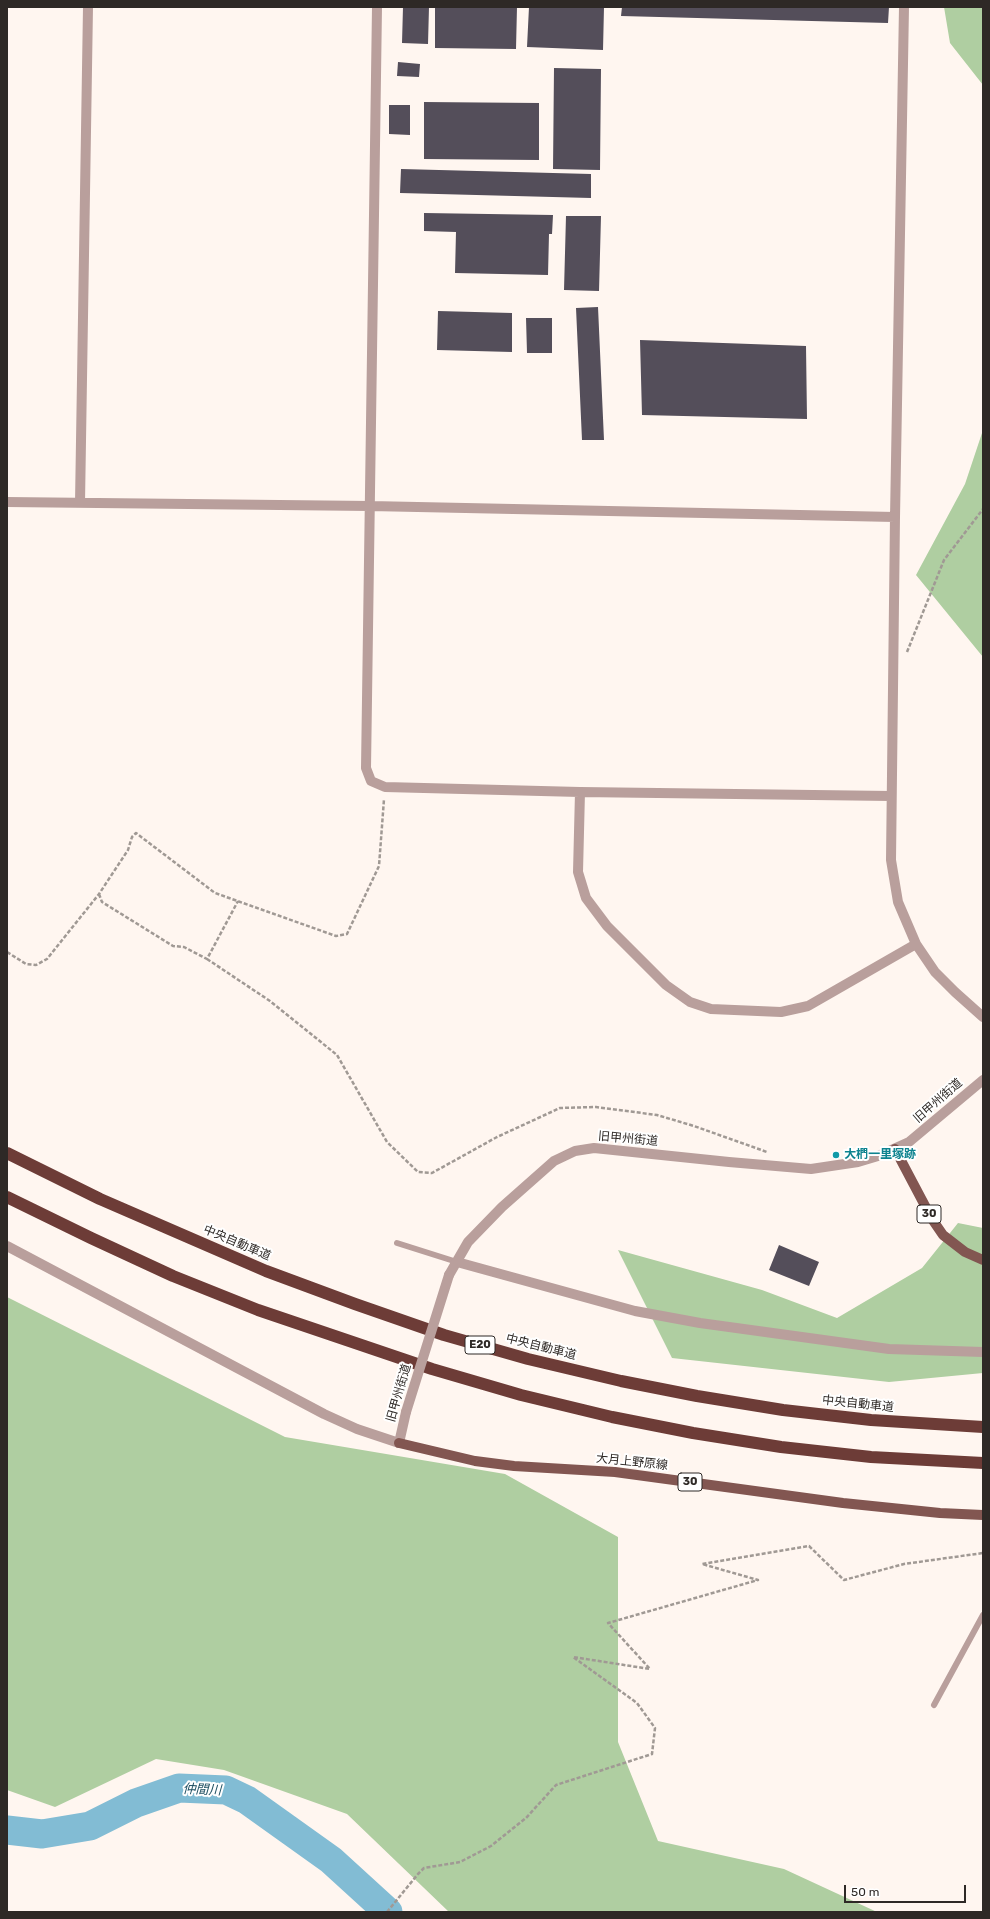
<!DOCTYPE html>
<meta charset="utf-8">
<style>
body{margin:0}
#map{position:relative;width:990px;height:1919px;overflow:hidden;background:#fff6f0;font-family:Rubik,sans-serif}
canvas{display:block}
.frame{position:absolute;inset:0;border:8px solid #2e2926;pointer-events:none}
.scale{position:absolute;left:844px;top:1885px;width:122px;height:18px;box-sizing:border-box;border:2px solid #2e2926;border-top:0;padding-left:5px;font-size:12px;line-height:14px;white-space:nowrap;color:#2e2926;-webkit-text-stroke:3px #fff;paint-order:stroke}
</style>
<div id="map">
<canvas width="990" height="1919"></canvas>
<div class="frame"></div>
<div class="scale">50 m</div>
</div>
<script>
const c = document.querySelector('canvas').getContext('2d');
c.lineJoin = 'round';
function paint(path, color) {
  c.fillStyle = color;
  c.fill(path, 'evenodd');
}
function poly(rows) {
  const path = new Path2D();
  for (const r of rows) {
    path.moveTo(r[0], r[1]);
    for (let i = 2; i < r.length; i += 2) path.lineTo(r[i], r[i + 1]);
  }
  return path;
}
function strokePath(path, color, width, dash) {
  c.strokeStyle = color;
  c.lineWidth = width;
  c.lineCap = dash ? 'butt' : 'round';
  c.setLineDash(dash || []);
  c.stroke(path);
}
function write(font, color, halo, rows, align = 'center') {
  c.font = font + ' Rubik,"Noto Sans JP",sans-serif';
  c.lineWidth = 4;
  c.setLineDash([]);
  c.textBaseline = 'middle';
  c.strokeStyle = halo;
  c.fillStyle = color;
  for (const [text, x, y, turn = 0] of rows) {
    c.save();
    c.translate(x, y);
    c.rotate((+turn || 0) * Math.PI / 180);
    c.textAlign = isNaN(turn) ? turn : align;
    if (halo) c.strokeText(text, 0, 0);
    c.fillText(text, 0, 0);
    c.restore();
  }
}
const forest = poly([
 [944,7,983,7,983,85,950,43],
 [983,430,983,657,916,575,965,484],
 [958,1223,983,1228,983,1373,889,1382,672,1358,618,1250,762,1290,837,1318,922,1268],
 [7,1297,285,1437,505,1474,618,1537,618,1742,658,1841,784,1869,877,1912,449,1912,347,1814,224,1770,156,1759,55,1807,7,1790]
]);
const river = poly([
 [7,1830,42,1834,90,1826,136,1803,179,1788,226,1790,247,1800,331,1860,388,1912]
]);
const building = poly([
 [403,7,429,7,428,44,402,43],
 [435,7,517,7,516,49,435,48],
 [529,7,604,7,603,50,527,47],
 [622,7,889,7,888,23,621,16],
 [398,62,420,64,419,77,397,76],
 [554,68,601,69,600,170,553,169],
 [424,102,539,103,539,160,424,159],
 [389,105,410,105,410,135,389,134],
 [401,169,591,174,591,198,400,193],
 [424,213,553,215,552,234,549,234,548,275,455,273,456,232,424,231],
 [566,216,601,216,599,291,564,290],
 [598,307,604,440,582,440,576,308],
 [438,311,512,313,512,352,437,350],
 [526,318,552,318,552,353,527,353],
 [640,340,806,346,807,419,642,415],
 [779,1245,819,1262,809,1286,769,1270]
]);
const path = poly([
 [907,652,944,560,983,509],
 [99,894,102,902,173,946,184,947,207,959,238,901],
 [7,952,26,964,36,965,47,959,99,894,128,850,132,837,136,833,215,893,336,936,347,934,379,866,384,799],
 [207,959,270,1001,337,1055,387,1142,418,1172,432,1173,497,1137,560,1108,596,1107,657,1115,694,1126,767,1152],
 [387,1912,418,1874,424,1868,460,1862,491,1846,526,1818,556,1785,652,1754,655,1728,637,1703,573,1657,650,1669,608,1623,758,1580,702,1564,809,1546,844,1580,904,1564,983,1553]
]);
const service = poly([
 [397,1243,457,1262],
 [934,1705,983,1615]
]);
const minor = poly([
 [457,1262,635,1311,700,1323,889,1349,983,1352],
 [449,1275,468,1242,502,1207,554,1161,575,1151,594,1148,729,1162,811,1169,858,1162,878,1156,909,1142,983,1080],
 [399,1443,406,1412]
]);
const tertiary = poly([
 [377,7,366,768,371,781,385,787,580,792,891,796],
 [904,7,895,517,891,860,898,902,916,944,935,972,955,992,983,1017],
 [7,502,370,506,895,517],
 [80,503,88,7],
 [580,792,578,872,586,898,607,926,666,985,690,1002,711,1009,781,1012,808,1006,916,944],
 [7,1246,324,1414,357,1429,399,1443]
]);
const primary = poly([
 [895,1149,932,1219,943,1235,965,1252,983,1260],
 [399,1443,475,1461,514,1466,615,1472,843,1503,940,1513,983,1515]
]);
const motorway = poly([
 [7,1153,100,1199,266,1271,355,1304,444,1335,528,1359,621,1381,697,1396,783,1410,871,1420,983,1427],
 [7,1197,91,1238,173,1276,258,1310,432,1369,521,1395,612,1417,693,1433,781,1447,871,1457,983,1463]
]);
const minorBridge = poly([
 [406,1412,449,1275]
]);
const markers = [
 [836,1155,4,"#0f9aa8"]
];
const shields = [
 [929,1214,24],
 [480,1345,30],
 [690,1482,24]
];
const shieldNames = [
 ["30",929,1214],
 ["E20",480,1345],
 ["30",690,1482]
];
const streetNames = [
 ["旧甲州街道",938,1101,-41],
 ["旧甲州街道",628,1139,5],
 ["中央自動車道",237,1243,23],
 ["中央自動車道",541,1347,14],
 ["旧甲州街道",399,1393,-74],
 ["中央自動車道",858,1404,6],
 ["大月上野原線",632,1462,6]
];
const cultureNames = [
 ["大椚一里塚跡",844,1155]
];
const waterNames = [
 ["仲間川",202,1790,2]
];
paint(forest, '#afcea1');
strokePath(river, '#82bcd4', 29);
paint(building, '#544e5a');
strokePath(path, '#a09994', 2.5, [4, 2]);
strokePath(service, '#b99f9c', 6);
strokePath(minor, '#b99f9c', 10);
strokePath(tertiary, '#b99f9c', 10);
strokePath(primary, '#825651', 10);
strokePath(motorway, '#6d3c37', 12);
strokePath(minorBridge, '#b99f9c', 10);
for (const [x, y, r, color] of markers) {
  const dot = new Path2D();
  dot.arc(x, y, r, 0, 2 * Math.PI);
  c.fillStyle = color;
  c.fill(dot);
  strokePath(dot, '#fff', 1.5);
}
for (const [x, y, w] of shields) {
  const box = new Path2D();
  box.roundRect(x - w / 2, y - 9, w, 18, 3);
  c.fillStyle = '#fff';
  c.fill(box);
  strokePath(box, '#2e2926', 1);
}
write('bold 11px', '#2e2926', null, shieldNames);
write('12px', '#2e2926', '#fff', streetNames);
write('bold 12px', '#0d838f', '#fff', cultureNames, 'left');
write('italic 13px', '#215163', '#fff', waterNames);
</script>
